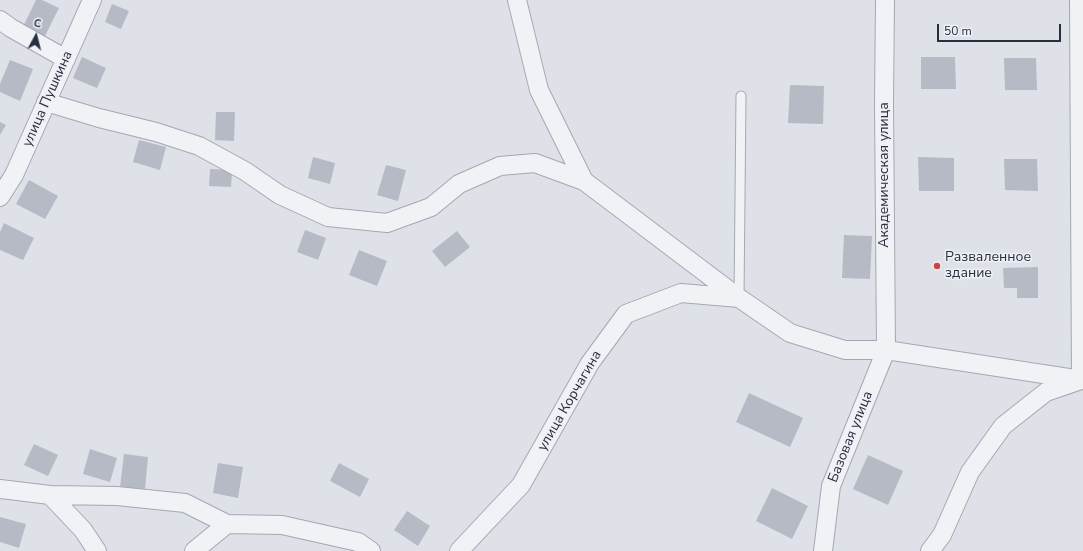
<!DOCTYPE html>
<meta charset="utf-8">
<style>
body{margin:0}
#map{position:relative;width:1083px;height:551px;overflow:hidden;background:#dee1e8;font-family:"Nunito Sans",sans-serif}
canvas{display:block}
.north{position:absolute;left:16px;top:16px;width:40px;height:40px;-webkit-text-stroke:3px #eef0f5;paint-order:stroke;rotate:7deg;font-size:11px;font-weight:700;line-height:16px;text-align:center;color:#272e3f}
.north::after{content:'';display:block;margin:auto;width:14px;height:18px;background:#272e3f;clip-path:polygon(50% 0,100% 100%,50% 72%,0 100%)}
.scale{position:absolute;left:937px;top:24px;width:124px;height:18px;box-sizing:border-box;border:2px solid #272e3f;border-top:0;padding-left:5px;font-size:12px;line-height:14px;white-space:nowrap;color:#272e3f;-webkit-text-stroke:3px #eef0f5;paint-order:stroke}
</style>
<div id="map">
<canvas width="1083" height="551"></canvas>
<div class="north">С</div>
<div class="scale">50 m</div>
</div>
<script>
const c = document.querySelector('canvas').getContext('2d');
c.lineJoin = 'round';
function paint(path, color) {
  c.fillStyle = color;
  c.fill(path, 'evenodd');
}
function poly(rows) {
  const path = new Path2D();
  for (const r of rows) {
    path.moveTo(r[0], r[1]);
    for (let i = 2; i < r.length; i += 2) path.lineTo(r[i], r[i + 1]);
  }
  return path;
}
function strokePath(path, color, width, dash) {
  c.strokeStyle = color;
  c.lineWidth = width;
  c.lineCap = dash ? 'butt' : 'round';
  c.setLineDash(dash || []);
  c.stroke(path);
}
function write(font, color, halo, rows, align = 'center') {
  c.font = font + ' "Nunito Sans",sans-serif';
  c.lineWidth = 3;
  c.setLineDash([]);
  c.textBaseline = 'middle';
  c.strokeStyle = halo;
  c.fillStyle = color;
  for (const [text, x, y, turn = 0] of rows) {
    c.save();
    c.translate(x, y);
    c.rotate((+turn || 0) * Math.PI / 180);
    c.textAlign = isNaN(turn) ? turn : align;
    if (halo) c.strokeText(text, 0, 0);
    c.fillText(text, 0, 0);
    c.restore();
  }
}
const building = poly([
 [36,0,42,0,59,8,44,38,23,27],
 [112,4,129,11,121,29,105,22],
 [82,57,106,68,97,88,73,78],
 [921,57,955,57,956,89,921,89],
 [1004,58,1036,58,1037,90,1005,90],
 [10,60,33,69,20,101,0,92,0,84],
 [790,85,824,86,823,124,788,123],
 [216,112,235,112,234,141,215,140],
 [0,122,6,125,0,135],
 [139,140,166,147,160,170,133,162],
 [313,157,335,163,330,184,308,178],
 [918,157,954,158,954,191,919,191],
 [1004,159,1037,159,1038,191,1005,190],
 [386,165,406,170,398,201,377,195],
 [210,169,232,170,231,187,209,186],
 [29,180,58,196,45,219,16,204],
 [4,223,34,238,23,260,0,250,0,232],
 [305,230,326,238,318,260,297,252],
 [457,231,470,247,445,267,432,251],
 [844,235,872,236,870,279,842,278],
 [359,250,387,261,377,286,349,275],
 [1038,267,1038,298,1017,298,1017,288,1004,288,1003,268],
 [749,393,803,418,790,447,736,422],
 [34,444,58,455,48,476,24,465],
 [90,449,117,458,110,482,83,474],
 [124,454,148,457,145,489,120,487],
 [868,455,903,471,888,505,853,489],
 [218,463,243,467,238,498,213,493],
 [339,463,369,479,360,497,330,481],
 [772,488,808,506,792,539,756,521],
 [407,511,430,526,418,546,394,530],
 [0,517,26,524,19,548,0,542]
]);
const service = poly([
 [739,298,741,96]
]);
const minor = poly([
 [517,0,539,90,584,181,739,298],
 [0,20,11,28,66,59],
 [46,102,99,118,156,132,199,146,245,171,280,195,328,217,387,223,431,207,459,184,500,166,535,163,584,181],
 [0,197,14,175,92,0],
 [0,489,50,495,117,496,185,503,227,524],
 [50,495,83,530,97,551],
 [194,551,227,524,282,525,358,542,371,551],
 [459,551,521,485,590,363,626,314,681,293,739,298,790,333,845,350,886,350,1083,380],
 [823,551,831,486,886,350,884,104,885,0],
 [930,551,942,535,970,472,1003,426,1046,392,1081,380,1079,0]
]);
const markers = [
 [937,266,4,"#cd434a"]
];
const streetNames = [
 ["улица Пушкина",48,99,-66],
 ["Академическая улица",885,175,-90],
 ["улица Корчагина",570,401,-60],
 ["Базовая улица",851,437,-68]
];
const poiNames = [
 ["Разваленное",945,258],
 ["здание",945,274]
];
paint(building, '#b5bac4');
strokePath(service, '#a3a8b2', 11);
strokePath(minor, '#a3a8b2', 20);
strokePath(service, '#f1f2f6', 9);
strokePath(minor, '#f1f2f6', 18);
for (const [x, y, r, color] of markers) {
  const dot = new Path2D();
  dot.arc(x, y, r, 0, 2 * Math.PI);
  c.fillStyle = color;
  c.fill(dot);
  strokePath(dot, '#eef0f5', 1.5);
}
write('14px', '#272e3f', '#eef0f5', streetNames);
write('14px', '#272e3f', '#eef0f5', poiNames, 'left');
</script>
